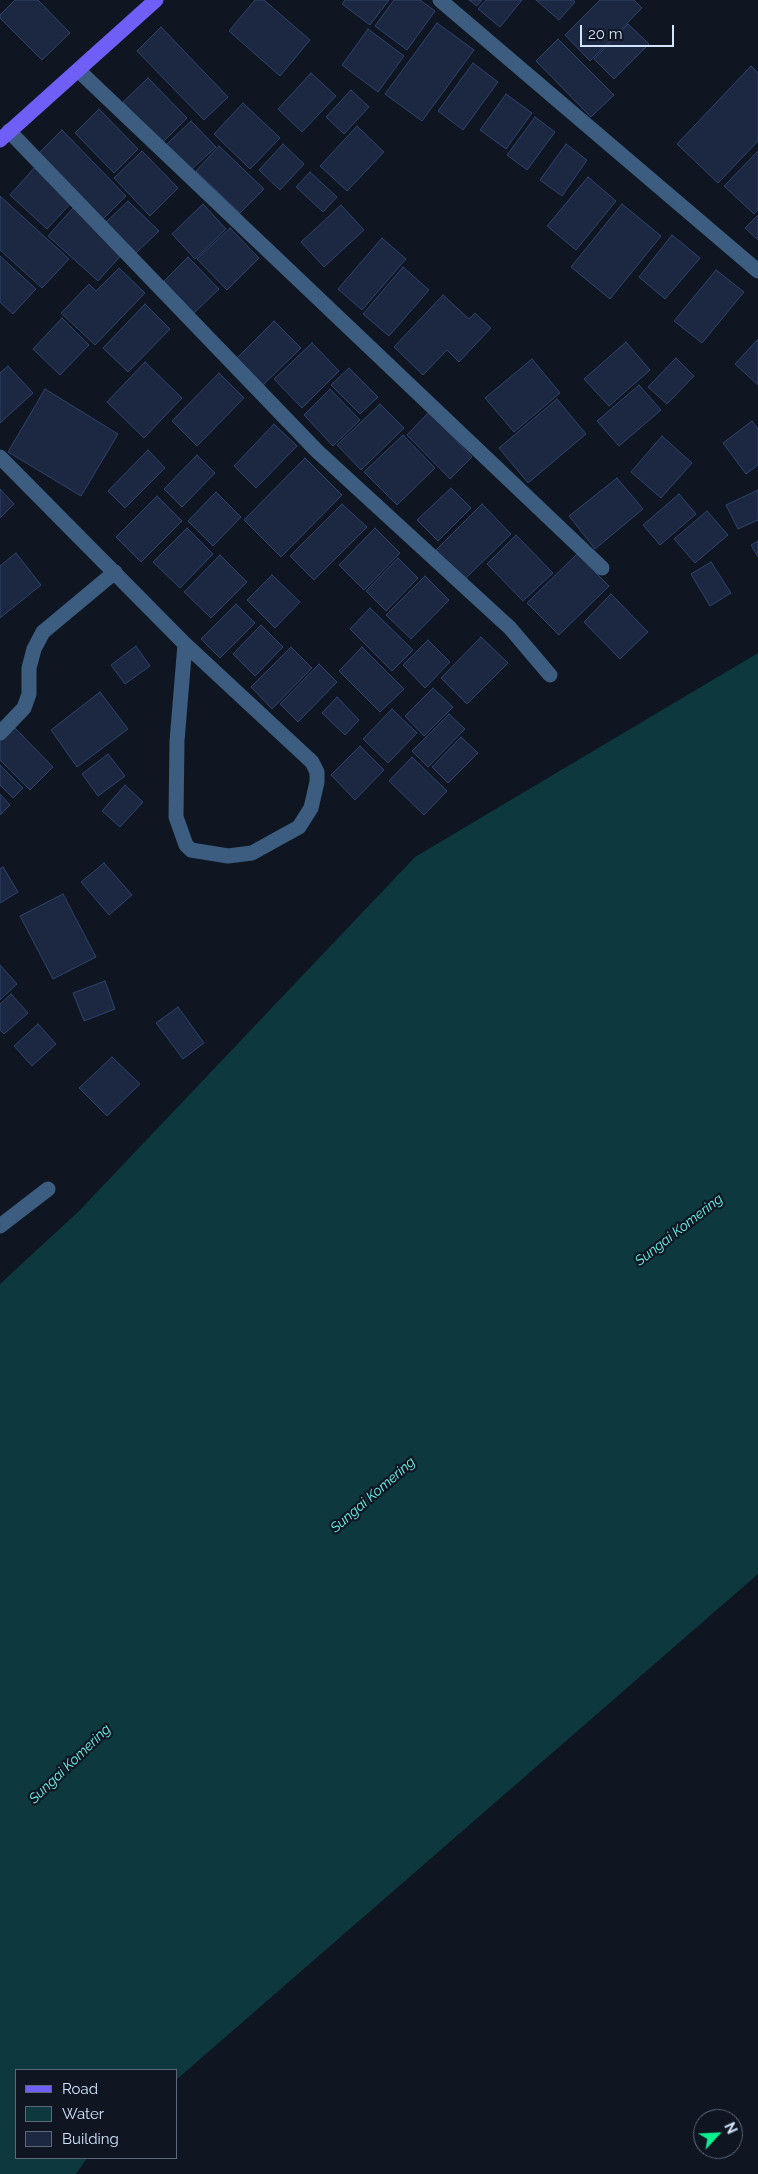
<!DOCTYPE html>
<style>
body{margin:0}
#map{position:relative;width:758px;height:2174px;overflow:hidden;background:#0f1622;font-family:Raleway,sans-serif}
canvas{display:block}
.legend{position:absolute;left:15px;top:2069px;width:162px;height:90px;box-sizing:border-box;background:#0f1622;border:1px solid #5d687a;margin:0;padding:6px 9px;list-style:none;font-size:15px;color:#d2e4fd}
.legend li{display:flex;align-items:center;gap:10px;height:25px}
.legend b{width:25px;border:1px solid #5d687a}
.north{position:absolute;left:693px;top:2109px;width:50px;height:50px;box-sizing:border-box;background:#0f1622;border:1px solid #5d687a;border-radius:50%;rotate:65deg;font-size:14px;font-weight:700;line-height:20px;text-align:center;color:#d2e4fd}
.north::after{content:'';display:block;margin:auto;width:18px;height:22px;background:#0cef8f;clip-path:polygon(50% 0,100% 100%,50% 72%,0 100%)}
.scale{position:absolute;left:580px;top:25px;width:94px;height:22px;box-sizing:border-box;border:2px solid #d2e4fd;border-top:0;padding-left:6px;font-size:15px;line-height:18px;white-space:nowrap;color:#d2e4fd;-webkit-text-stroke:4px #0f1622;paint-order:stroke}
</style>
<div id="map">
<canvas width="758" height="2174"></canvas>
<ul class="legend">
<li><b style="height:6px;background:#6f5ff7"></b>Road</li>
<li><b style="height:14px;background:#0c383e"></b>Water</li>
<li><b style="height:14px;background:#1c2842"></b>Building</li>
</ul>
<div class="north">N</div>
<div class="scale">20 m</div>
</div>
<script>
const c = document.querySelector('canvas').getContext('2d');
c.lineJoin = 'round';
function paint(path, color) {
  c.fillStyle = color;
  c.fill(path, 'evenodd');
}
function poly(rows) {
  const path = new Path2D();
  for (const r of rows) {
    path.moveTo(r[0], r[1]);
    for (let i = 2; i < r.length; i += 2) path.lineTo(r[i], r[i + 1]);
  }
  return path;
}
function strokePath(path, color, width, dash) {
  c.strokeStyle = color;
  c.lineWidth = width;
  c.lineCap = dash ? 'butt' : 'round';
  c.setLineDash(dash || []);
  c.stroke(path);
}
function write(font, color, halo, rows, align = 'center') {
  c.font = font + ' Raleway,sans-serif';
  c.lineWidth = 4.5;
  c.setLineDash([]);
  c.textBaseline = 'middle';
  c.strokeStyle = halo;
  c.fillStyle = color;
  for (const [text, x, y, turn = 0] of rows) {
    c.save();
    c.translate(x, y);
    c.rotate((+turn || 0) * Math.PI / 180);
    c.textAlign = isNaN(turn) ? turn : align;
    if (halo) c.strokeText(text, 0, 0);
    c.fillText(text, 0, 0);
    c.restore();
  }
}
const water = poly([
 [758,653,758,1574,176,2080,176,2070,16,2070,16,2158,87,2158,76,2174,0,2174,0,1284,79,1211,415,857]
]);
const building = poly([
 [15,0,38,0,70,33,42,60,0,18,0,15,15,0],
 [255,0,264,0,310,40,280,76,229,31,255,0],
 [345,0,389,0,370,25,342,4,345,0],
 [394,0,420,0,435,11,407,50,375,26,394,0],
 [469,0,482,0,477,6,469,0],
 [486,0,522,0,500,27,478,9,486,0],
 [536,0,573,0,575,2,559,20,536,0],
 [600,0,634,0,642,8,590,61,565,35,600,0],
 [437,23,474,50,422,121,385,94,437,23],
 [628,24,649,44,614,79,594,59,628,24],
 [161,27,228,97,204,120,137,51,161,27],
 [368,29,404,56,378,92,342,65,368,29],
 [558,39,614,95,591,117,536,61,558,39],
 [473,63,498,82,463,130,438,111,473,63],
 [751,66,758,73,758,141,718,183,677,144,751,66],
 [311,73,336,96,302,132,278,109,311,73],
 [148,78,187,118,162,143,123,102,148,78],
 [351,90,369,107,344,134,326,117,351,90],
 [506,94,532,113,506,149,480,130,506,94],
 [243,103,280,138,250,169,214,134,243,103],
 [99,109,138,149,114,173,75,133,99,109],
 [535,117,555,132,527,170,507,155,535,117],
 [191,121,216,147,191,170,166,145,191,121],
 [357,126,384,152,347,191,320,166,357,126],
 [62,130,126,196,100,222,36,156,62,130],
 [283,144,304,164,280,190,259,170,283,144],
 [566,144,587,160,562,196,540,180,566,144],
 [219,146,264,189,240,213,196,171,219,146],
 [142,151,178,188,150,216,114,178,142,151],
 [758,151,758,210,754,214,724,186,758,151],
 [35,167,72,202,47,229,10,195,35,167],
 [310,172,337,197,323,212,296,187,310,172],
 [588,177,616,201,576,250,547,226,588,177],
 [0,196,69,259,42,288,0,250,0,196],
 [128,201,159,231,135,254,105,223,128,201],
 [203,204,226,229,195,259,172,234,203,204],
 [622,204,661,236,610,299,571,267,622,204],
 [341,205,364,230,324,267,301,242,341,205],
 [73,208,123,253,98,281,48,236,73,208],
 [758,215,758,240,745,228,758,215],
 [230,228,259,258,227,290,197,259,230,228],
 [672,235,700,258,665,299,639,277,672,235],
 [382,238,406,259,362,310,338,289,382,238],
 [0,256,36,289,13,314,0,302,0,256],
 [188,257,219,289,194,313,164,281,188,257],
 [403,267,429,290,389,336,363,314,403,267],
 [119,268,145,293,95,345,61,313,89,284,96,291,119,268],
 [716,270,744,292,702,343,674,321,716,270],
 [443,295,469,319,475,313,491,328,459,362,447,350,423,375,394,347,443,295],
 [145,304,170,329,128,372,103,348,145,304],
 [62,318,89,345,60,375,33,349,62,318],
 [274,321,301,348,263,385,237,358,274,321],
 [758,339,758,385,735,364,758,339],
 [626,342,650,370,609,406,584,379,626,342],
 [312,343,339,371,302,408,274,379,312,343],
 [676,358,694,376,667,404,648,387,676,358],
 [532,359,560,393,514,432,485,398,532,359],
 [145,362,182,398,144,438,107,402,145,362],
 [8,366,33,393,0,423,0,373,8,366],
 [349,368,378,397,360,414,331,385,349,368],
 [219,373,244,398,197,446,172,421,219,373],
 [639,385,661,410,619,446,597,421,639,385],
 [45,389,118,434,81,496,8,452,45,389],
 [330,389,360,420,333,446,304,415,330,389],
 [557,399,586,434,528,483,499,448,557,399],
 [380,404,404,428,361,470,337,445,380,404],
 [429,412,472,457,450,479,407,435,429,412],
 [752,421,758,429,758,465,746,474,723,443,752,421],
 [274,424,297,446,256,488,234,466,274,424],
 [403,435,435,468,397,505,364,472,403,435],
 [662,436,692,463,661,498,631,472,662,436],
 [148,450,165,468,125,508,108,491,148,450],
 [197,455,215,473,182,507,164,489,197,455],
 [305,458,342,495,281,557,244,520,305,458],
 [617,478,643,509,595,549,569,516,617,478],
 [451,488,471,508,438,541,417,520,451,488],
 [0,489,14,504,0,518,0,489],
 [758,490,758,520,738,529,726,505,758,490],
 [216,492,241,517,213,546,188,521,216,492],
 [679,494,696,514,660,545,643,525,679,494],
 [157,496,182,521,141,562,116,537,157,496],
 [342,504,367,527,314,580,290,556,342,504],
 [482,504,511,534,465,579,436,550,482,504],
 [707,511,728,535,695,563,674,539,707,511],
 [187,528,213,554,180,588,153,562,187,528],
 [375,528,400,553,364,590,339,565,375,528],
 [516,535,553,573,523,601,487,564,516,535],
 [758,541,758,557,751,545,758,541],
 [16,553,41,585,0,618,0,566,16,553],
 [577,554,609,586,559,635,527,603,577,554],
 [220,555,247,582,211,618,184,592,220,555],
 [398,558,418,578,386,611,366,591,398,558],
 [711,562,731,593,710,606,691,574,711,562],
 [272,575,300,602,275,628,247,600,272,575],
 [425,576,449,600,411,639,386,615,425,576],
 [611,594,648,632,620,659,584,622,611,594],
 [236,604,255,623,220,658,201,639,236,604],
 [370,608,413,650,392,671,350,629,370,608],
 [261,625,283,647,255,676,233,654,261,625],
 [481,637,508,663,467,704,441,678,481,637],
 [428,640,450,662,425,688,403,665,428,640],
 [136,646,150,666,125,684,111,665,136,646],
 [291,647,312,668,272,709,251,687,291,647],
 [362,647,404,689,380,712,339,671,362,647],
 [319,664,337,682,298,722,280,704,319,664],
 [433,688,453,707,424,736,405,716,433,688],
 [100,692,128,729,77,767,51,730,100,692],
 [337,697,359,720,345,735,322,713,337,697],
 [392,709,417,733,388,763,363,739,392,709],
 [449,714,465,729,428,767,412,751,449,714],
 [14,727,53,767,30,790,0,760,0,741,14,727],
 [461,737,478,753,448,783,432,767,461,737],
 [360,746,384,770,355,800,331,775,360,746],
 [108,754,125,776,98,796,82,774,108,754],
 [412,757,447,791,424,815,389,781,412,757],
 [0,765,23,788,13,798,0,785,0,765],
 [125,785,143,802,120,827,102,811,125,785],
 [0,794,10,805,0,815,0,794],
 [104,863,132,895,109,915,81,882,104,863],
 [3,867,18,892,0,903,0,869,3,867],
 [63,894,96,957,53,979,20,916,63,894],
 [0,965,17,984,0,1000,0,965],
 [105,981,115,1009,84,1021,73,993,105,981],
 [11,994,28,1013,4,1034,0,1030,0,1004,11,994],
 [178,1007,204,1043,183,1059,156,1023,178,1007],
 [38,1024,56,1044,32,1066,14,1046,38,1024],
 [112,1057,140,1084,107,1116,79,1088,112,1057]
]);
const minor = poly([
 [440,0,758,271],
 [79,71,602,568],
 [9,131,317,451,510,628,550,675],
 [0,457,185,644,312,762,317,772,317,782,311,808,299,827,252,853,228,856,191,850,186,845,176,817,177,741,185,644],
 [0,733,24,708,29,694,29,668,34,649,43,632,115,572],
 [0,1226,48,1189]
]);
const major = poly([
 [0,140,156,0]
]);
const waterNames = [
 ["Sungai Komering",679,1230,-38],
 ["Sungai Komering",373,1495,-41],
 ["Sungai Komering",70,1764,-44]
];
paint(water, '#0c383e');
paint(building, '#1c2842');
strokePath(building, '#2f436d', 1);
strokePath(minor, '#3c5d7f', 15);
strokePath(major, '#6f5ff7', 15);
write('italic 14px', '#66f7ee', '#0f1622', waterNames);
</script>
